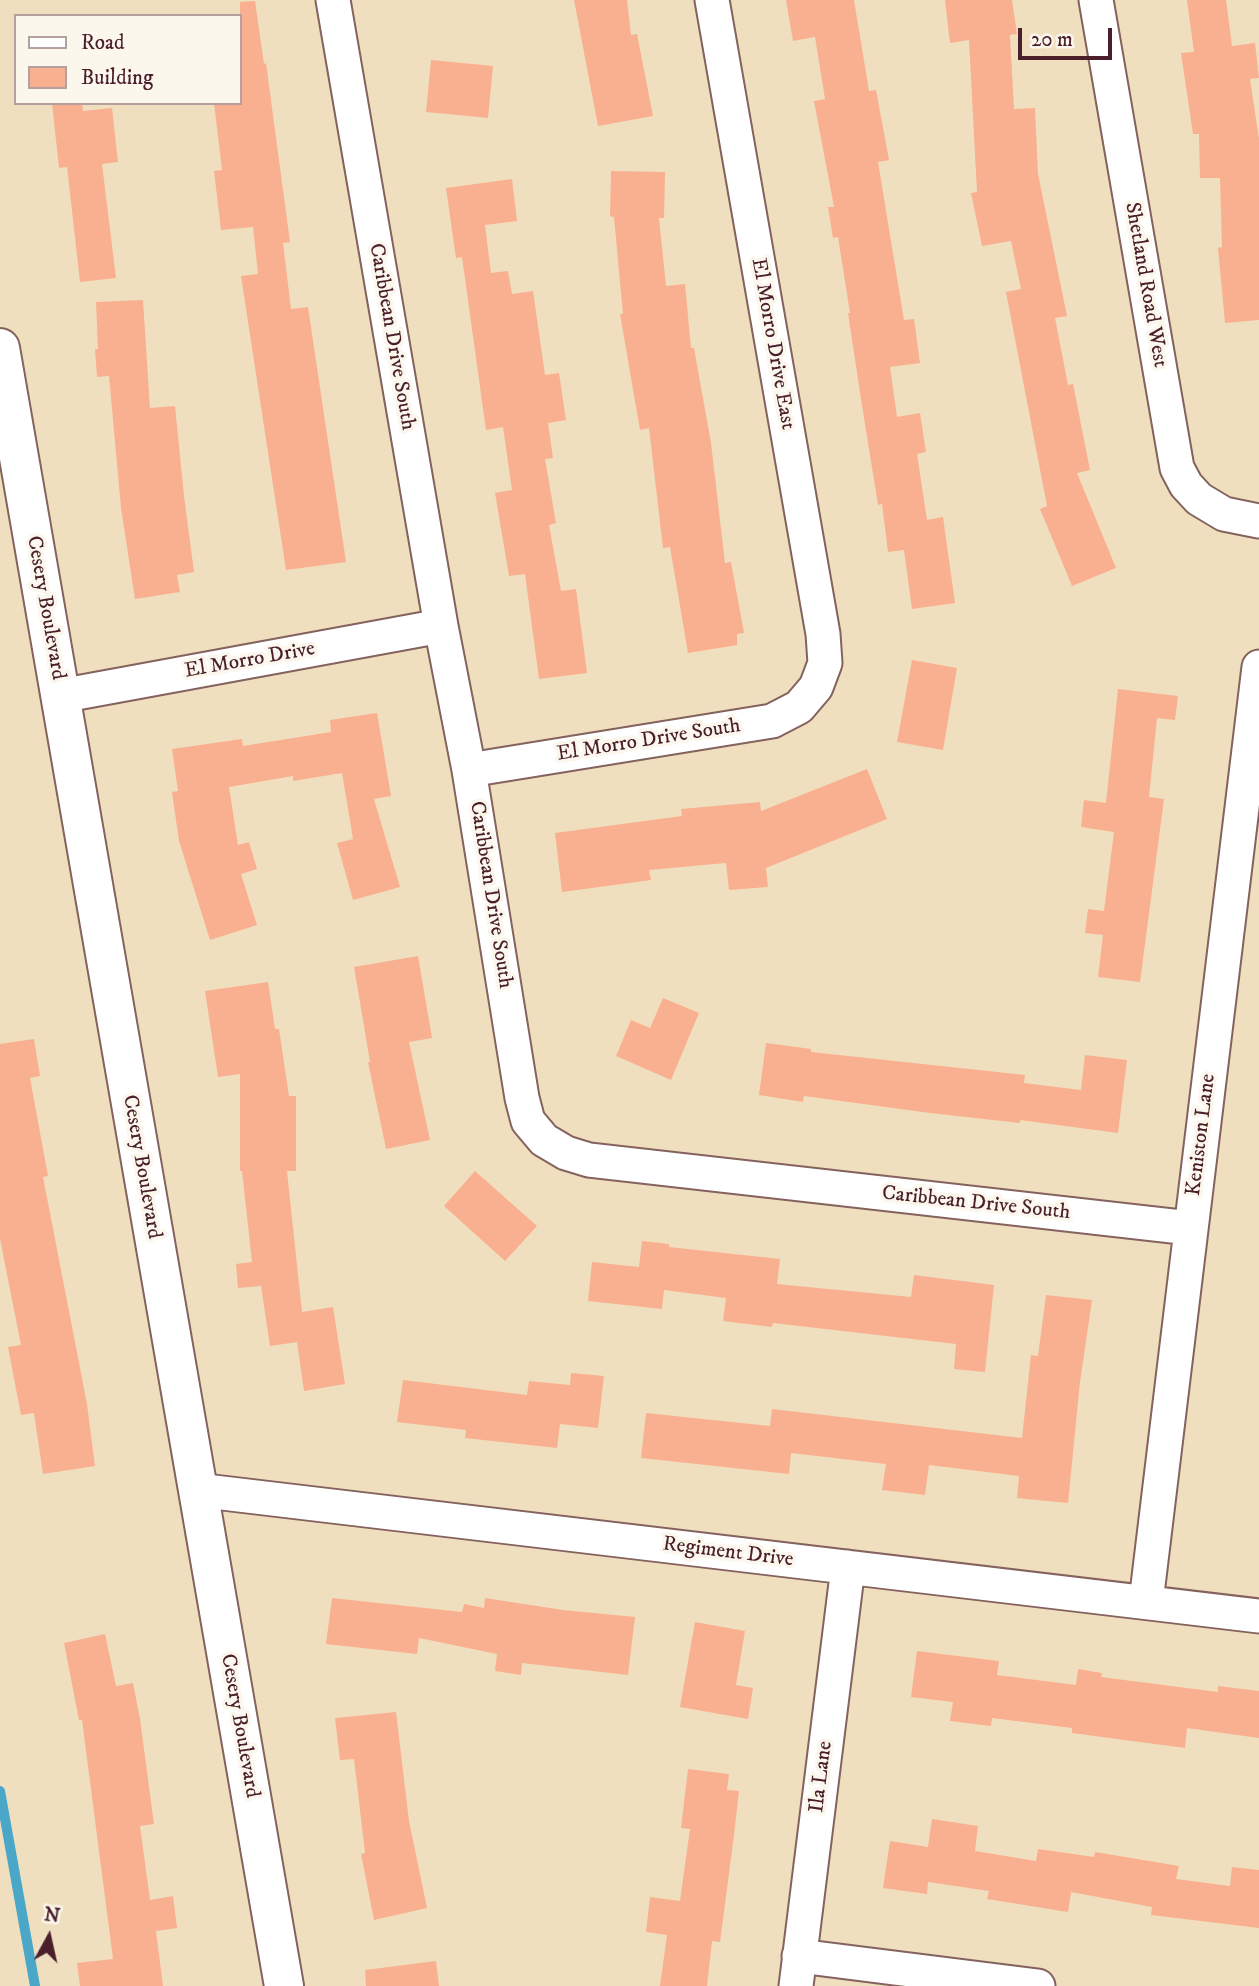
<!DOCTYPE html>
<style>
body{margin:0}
#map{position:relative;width:1259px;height:1986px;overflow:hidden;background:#f0dfbe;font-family:"IM FELL DW Pica",serif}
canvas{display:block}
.legend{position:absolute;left:14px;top:14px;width:228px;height:91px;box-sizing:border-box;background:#fbf7ec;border:2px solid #b4a19f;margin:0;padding:9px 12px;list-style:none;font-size:21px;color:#4a1f2b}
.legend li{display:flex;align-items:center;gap:14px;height:35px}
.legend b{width:35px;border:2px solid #b4a19f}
.north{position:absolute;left:14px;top:1902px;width:70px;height:70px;-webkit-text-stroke:5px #fbf7ec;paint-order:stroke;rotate:8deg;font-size:19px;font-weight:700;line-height:28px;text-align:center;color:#4a1f2b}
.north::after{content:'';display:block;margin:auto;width:24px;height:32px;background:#4a1f2b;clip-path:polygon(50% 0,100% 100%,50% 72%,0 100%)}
.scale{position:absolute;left:1018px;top:28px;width:94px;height:32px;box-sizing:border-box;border:4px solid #4a1f2b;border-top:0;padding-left:9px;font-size:21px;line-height:24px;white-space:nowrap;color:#4a1f2b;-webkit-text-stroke:5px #fbf7ec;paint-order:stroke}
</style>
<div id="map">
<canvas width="1259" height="1986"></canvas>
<ul class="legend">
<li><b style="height:9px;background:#fff"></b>Road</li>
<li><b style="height:19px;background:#f9b090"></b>Building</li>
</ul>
<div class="north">N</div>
<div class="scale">20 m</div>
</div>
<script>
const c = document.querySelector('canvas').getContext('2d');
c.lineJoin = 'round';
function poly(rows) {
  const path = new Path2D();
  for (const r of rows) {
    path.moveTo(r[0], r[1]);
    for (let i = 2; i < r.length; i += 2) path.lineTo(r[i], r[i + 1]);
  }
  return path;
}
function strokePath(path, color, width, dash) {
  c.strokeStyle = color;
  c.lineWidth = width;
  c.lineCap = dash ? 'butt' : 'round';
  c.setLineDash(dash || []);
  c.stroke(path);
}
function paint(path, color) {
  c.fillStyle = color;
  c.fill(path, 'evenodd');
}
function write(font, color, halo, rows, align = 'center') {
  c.font = font + ' "IM FELL DW Pica",serif';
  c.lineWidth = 7;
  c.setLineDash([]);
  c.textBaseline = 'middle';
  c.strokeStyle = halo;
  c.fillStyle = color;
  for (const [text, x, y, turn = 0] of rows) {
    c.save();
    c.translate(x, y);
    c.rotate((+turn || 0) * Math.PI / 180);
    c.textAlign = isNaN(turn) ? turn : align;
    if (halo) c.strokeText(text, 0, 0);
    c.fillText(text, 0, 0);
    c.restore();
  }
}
const stream = poly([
 [0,1791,35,1986]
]);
const building = poly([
 [574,0,627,0,631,35,637,34,653,116,598,126],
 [786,0,854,0,869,91,876,90,889,160,878,162,904,320,914,319,920,363,890,367,897,417,920,413,926,452,917,454,927,520,943,517,955,603,912,609,904,550,888,552,882,504,878,505,861,399,848,313,850,313,838,237,833,238,828,207,834,207,814,101,825,99,815,37,793,41],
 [945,0,1012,0,1017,34,1010,35,1014,109,1035,108,1038,174,1067,316,1055,318,1068,385,1073,384,1090,470,1077,473,1116,568,1072,586,1040,509,1047,506,1006,292,1021,289,1011,241,982,246,971,193,977,192,969,40,950,43],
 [1187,0,1226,0,1232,46,1255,43,1259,78,1250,79,1259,139,1259,320,1225,323,1218,248,1222,247,1220,178,1200,178,1199,134,1193,134,1181,53,1194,52],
 [255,1,264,64,266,63,290,242,283,243,291,309,308,307,346,562,286,570,241,276,258,274,253,227,221,230,214,171,222,170,214,103,240,103,240,2],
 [431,60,493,66,488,118,426,112],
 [52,103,82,103,83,111,112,108,118,162,102,164,116,278,80,282,67,167,59,168],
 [611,171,665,172,664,218,659,218,666,286,685,284,691,348,694,348,711,443,725,563,731,562,744,633,737,634,737,645,688,653,670,547,663,548,649,428,640,430,620,314,623,314,614,217,610,216],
 [512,179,517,221,485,225,491,273,508,271,512,294,533,291,545,375,559,373,566,420,548,423,553,458,545,459,556,523,549,525,561,591,576,589,587,673,539,679,525,574,509,576,495,493,512,490,503,427,486,430,462,257,456,258,446,188],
 [143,300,150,408,175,406,184,496,194,572,177,575,180,592,135,599,121,508,109,376,97,377,95,349,98,349,96,302],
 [912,660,957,668,943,750,897,742],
 [1118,689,1178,696,1175,720,1157,718,1149,797,1164,799,1140,982,1098,977,1103,935,1085,933,1088,909,1104,911,1114,832,1081,827,1084,800,1106,803],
 [377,713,391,796,374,799,400,887,353,900,337,843,353,839,342,773,293,781,293,776,229,787,238,845,249,842,257,869,241,874,257,925,210,940,179,841,172,792,178,791,172,749,242,739,243,746,331,732,330,720],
 [867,769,887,819,766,868,768,887,729,890,726,863,649,870,651,880,562,892,555,833,682,816,681,809,760,802,761,811],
 [418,956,432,1038,409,1042,430,1140,386,1149,368,1062,370,1062,354,967],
 [268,982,275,1029,279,1029,289,1096,296,1096,296,1171,287,1171,302,1312,333,1307,345,1384,304,1391,297,1342,270,1346,261,1286,238,1288,236,1264,252,1262,242,1171,240,1171,240,1074,218,1077,205,991],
 [663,998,699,1013,671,1080,616,1056,631,1020,650,1028],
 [34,1039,40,1076,30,1078,48,1176,43,1177,87,1404,95,1466,43,1474,34,1413,21,1415,8,1347,21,1345,0,1239,0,1044],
 [766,1043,811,1049,811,1052,1025,1075,1024,1083,1081,1090,1085,1055,1127,1060,1118,1133,1020,1120,1020,1123,930,1113,804,1096,803,1102,759,1095],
 [475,1171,537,1226,505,1261,444,1206],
 [642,1241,669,1244,669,1247,780,1259,777,1284,911,1297,914,1275,994,1285,985,1372,954,1369,956,1344,773,1323,772,1327,723,1321,726,1298,664,1290,662,1309,588,1301,592,1262,639,1267],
 [1046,1295,1092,1300,1080,1382,1068,1503,1017,1498,1019,1476,929,1465,925,1495,882,1490,886,1464,791,1453,789,1474,641,1458,646,1413,770,1426,772,1409,1022,1438,1031,1355,1038,1356],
 [571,1373,604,1376,598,1428,560,1424,557,1448,465,1438,466,1430,397,1422,403,1380,527,1395,529,1381,570,1385],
 [332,1598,462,1612,464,1604,484,1608,485,1598,563,1610,635,1617,628,1675,522,1663,521,1675,495,1671,497,1654,419,1638,417,1654,326,1644],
 [695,1622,745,1631,736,1685,753,1688,748,1719,680,1707],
 [105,1634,116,1686,133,1683,140,1719,154,1824,140,1826,150,1900,173,1896,177,1928,156,1931,163,1986,80,1986,77,1963,113,1959,82,1720,79,1720,64,1643],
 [917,1651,999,1661,997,1675,1076,1685,1078,1669,1102,1673,1101,1677,1218,1692,1218,1686,1259,1691,1259,1738,1187,1728,1185,1748,1072,1733,1072,1728,992,1718,991,1726,950,1721,953,1702,911,1697],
 [396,1712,409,1821,427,1908,374,1920,361,1854,365,1853,354,1759,340,1760,335,1718],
 [688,1769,729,1774,727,1790,739,1791,734,1835,720,1942,712,1941,707,1986,660,1986,667,1935,646,1932,650,1897,680,1901,690,1829,681,1828],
 [932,1819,978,1826,975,1851,1036,1861,1038,1849,1094,1857,1095,1852,1179,1866,1176,1879,1230,1886,1232,1867,1259,1870,1259,1928,1151,1915,1152,1907,1071,1892,1068,1912,987,1899,989,1891,928,1882,927,1894,883,1888,890,1841,928,1847],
 [436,1961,439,1986,366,1986,365,1970]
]);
const street = poly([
 [333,0,441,626,469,770,522,1098,528,1121,544,1140,566,1153,589,1160,1190,1228],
 [1096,0,1177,468,1186,485,1199,499,1224,514,1259,521],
 [60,696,441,626],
 [469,770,772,721,799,707,816,687,825,663,823,634,712,0],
 [197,1490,1259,1616],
 [1146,1602,1259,667],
 [799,1956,1038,1986],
 [796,1986,848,1567]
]);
const secondary = poly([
 [0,348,284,1986]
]);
const streetNames = [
 ["Shetland Road West",1145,285,80],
 ["Caribbean Drive South",391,337,80],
 ["El Morro Drive East",772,344,80],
 ["Cesery Boulevard",45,608,80],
 ["El Morro Drive",250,661,-10],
 ["El Morro Drive South",649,741,-9],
 ["Caribbean Drive South",490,895,81],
 ["Keniston Lane",1202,1135,-83],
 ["Cesery Boulevard",141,1167,80],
 ["Caribbean Drive South",976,1204,6],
 ["Regiment Drive",728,1553,7],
 ["Cesery Boulevard",239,1726,80],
 ["Ila Lane",822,1777,-83]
];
strokePath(stream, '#4aa7c8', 10);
paint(building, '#f9b090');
strokePath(street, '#84625e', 37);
strokePath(secondary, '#84625e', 42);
strokePath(street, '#fff', 33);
strokePath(secondary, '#fff', 38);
write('21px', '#4a1f2b', '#fbf7ec', streetNames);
</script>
